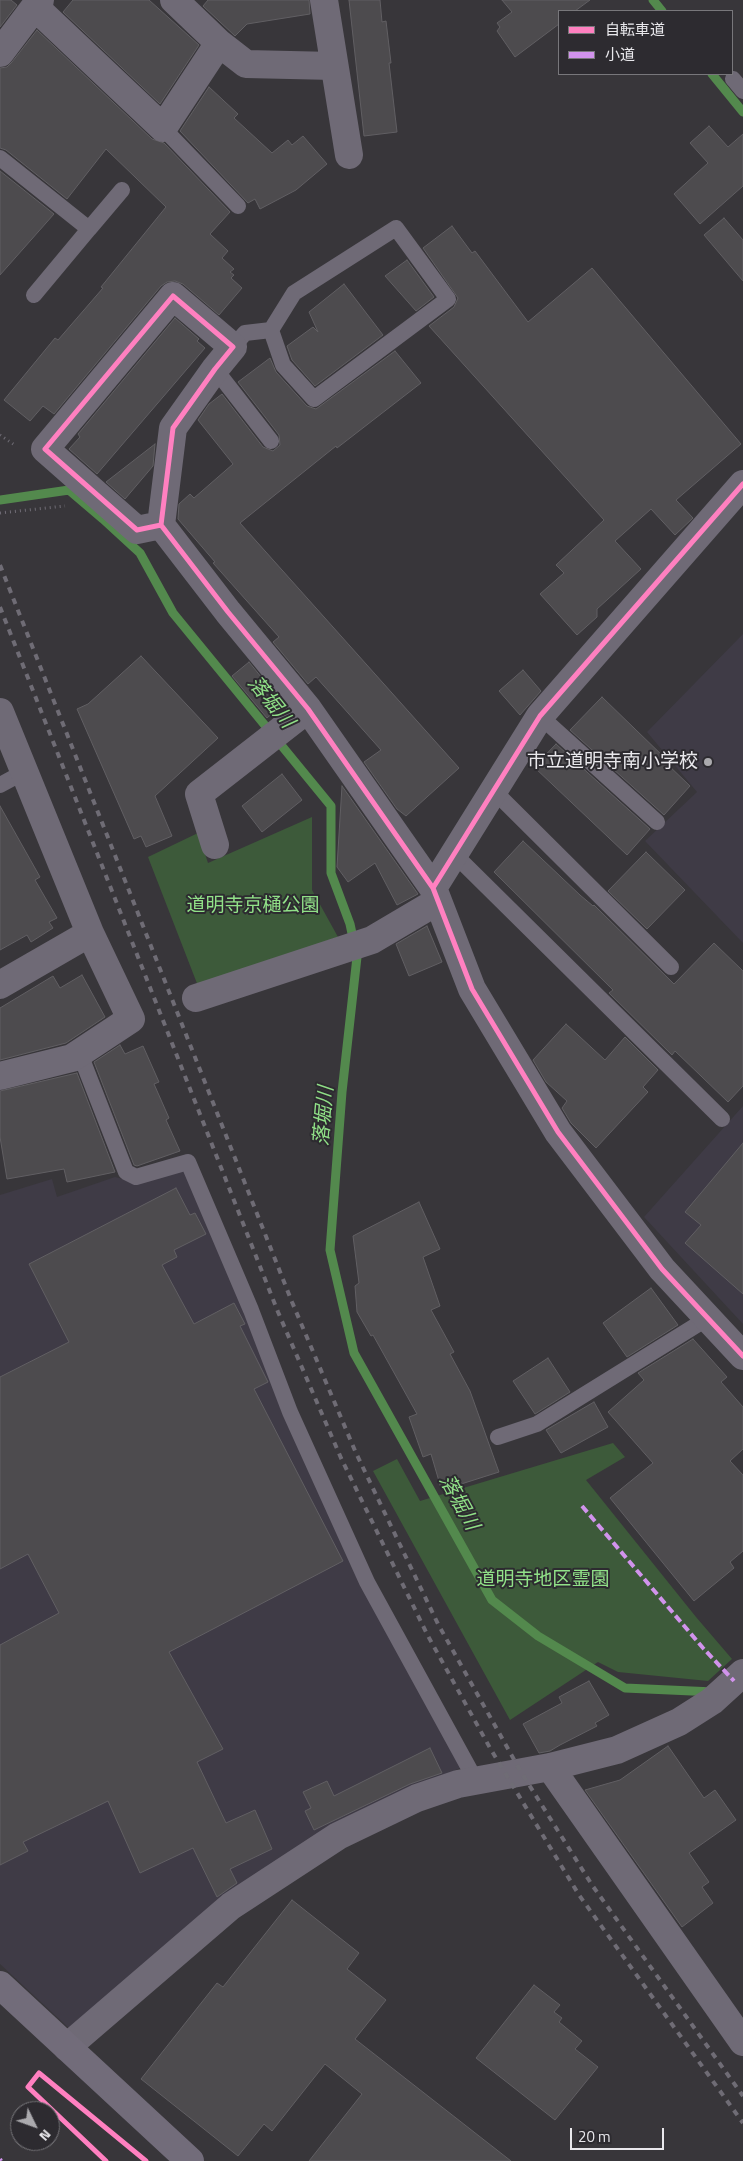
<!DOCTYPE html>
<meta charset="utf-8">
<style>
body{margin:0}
#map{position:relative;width:743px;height:2161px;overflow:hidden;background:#38363a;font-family:"Titillium Web","Noto Sans JP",sans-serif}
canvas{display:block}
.legend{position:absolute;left:558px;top:10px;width:175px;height:65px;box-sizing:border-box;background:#2d2b30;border:1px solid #78777b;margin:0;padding:6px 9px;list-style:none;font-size:15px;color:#e9e8ec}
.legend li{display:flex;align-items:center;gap:10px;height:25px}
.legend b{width:25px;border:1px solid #78777b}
.north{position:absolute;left:10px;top:2101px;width:50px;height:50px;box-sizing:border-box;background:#2d2b30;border:1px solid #78777b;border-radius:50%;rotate:132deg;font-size:14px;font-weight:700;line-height:20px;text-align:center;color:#e9e8ec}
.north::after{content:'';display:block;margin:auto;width:18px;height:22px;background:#abaaae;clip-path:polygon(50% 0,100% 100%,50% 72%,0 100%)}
.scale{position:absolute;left:570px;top:2128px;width:94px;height:22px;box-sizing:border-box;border:2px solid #e9e8ec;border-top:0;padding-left:6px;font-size:15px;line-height:18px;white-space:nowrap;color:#e9e8ec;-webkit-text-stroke:4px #2d2b30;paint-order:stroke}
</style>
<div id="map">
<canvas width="743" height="2161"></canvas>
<ul class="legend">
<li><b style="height:6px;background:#ff80c0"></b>自転車道</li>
<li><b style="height:6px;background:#d193ec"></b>小道</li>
</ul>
<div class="north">N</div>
<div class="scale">20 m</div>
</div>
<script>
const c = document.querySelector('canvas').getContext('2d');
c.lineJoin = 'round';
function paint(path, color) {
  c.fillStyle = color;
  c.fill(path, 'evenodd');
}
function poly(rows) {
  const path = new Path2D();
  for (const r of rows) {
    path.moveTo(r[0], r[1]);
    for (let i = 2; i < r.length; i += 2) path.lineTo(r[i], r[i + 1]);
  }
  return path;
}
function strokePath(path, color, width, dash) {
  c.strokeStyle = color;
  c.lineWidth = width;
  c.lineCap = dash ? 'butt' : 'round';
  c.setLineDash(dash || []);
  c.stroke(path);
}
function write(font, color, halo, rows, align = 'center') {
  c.font = font + ' "Titillium Web","Noto Sans JP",sans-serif';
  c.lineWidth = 4;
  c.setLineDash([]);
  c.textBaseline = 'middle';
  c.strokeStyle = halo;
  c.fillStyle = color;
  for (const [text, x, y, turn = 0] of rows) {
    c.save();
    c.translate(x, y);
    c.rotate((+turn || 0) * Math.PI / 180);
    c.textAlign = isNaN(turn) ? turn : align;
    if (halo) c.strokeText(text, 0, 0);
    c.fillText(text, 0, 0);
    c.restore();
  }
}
const built = poly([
 [743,634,743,943,645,841,697,792,647,732],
 [743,1106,743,1324,644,1217],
 [184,1167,240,1302,462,1767,316,1838,71,2030,0,1964,0,1195,52,1179,57,1197,115,1177,131,1181]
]);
const green = poly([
 [312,817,312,890,338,937,198,986,148,857,198,833,208,863],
 [613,1443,625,1457,586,1480,696,1617,732,1659,708,1681,618,1672,598,1662,510,1720,373,1471,397,1459,420,1501]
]);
const stream = poly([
 [653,0,662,11],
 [712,74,743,112],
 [0,500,69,490,103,519,140,553,173,613,331,806,331,873,350,924,357,957,342,1092,330,1250,354,1353,492,1600,538,1636,625,1688,714,1692]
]);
const building = poly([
 [0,0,11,0,17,5,0,27,0,0],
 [73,0,149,0,199,45,160,104,63,12,73,0],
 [208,0,309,0,310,14,247,24,235,36,203,6,208,0],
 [349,0,380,0,382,22,386,21,391,63,389,63,397,132,364,136,349,0],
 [502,0,590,0,575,11,559,11,559,24,515,57,497,31,500,27,497,23,512,12,502,0],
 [37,30,152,139,164,143,230,212,210,234,228,251,222,258,234,269,230,272,234,275,231,278,242,288,219,315,183,284,175,281,167,282,161,286,54,414,43,406,30,421,4,400,55,338,58,340,103,288,101,287,166,207,106,149,67,199,6,150,0,148,0,68,7,67,12,62,37,30],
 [209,87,238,114,234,118,272,153,288,140,292,145,303,136,327,164,296,190,260,209,255,199,248,203,180,131,209,87],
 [709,126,728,147,743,134,743,186,700,224,674,194,708,163,690,143,709,126],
 [0,171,54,214,0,275,0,171],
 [724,218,743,240,743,281,704,235,724,218],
 [452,226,472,253,475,251,528,322,592,268,741,444,676,500,693,518,675,535,651,509,615,541,641,569,597,609,597,617,577,635,540,594,564,573,556,565,604,520,429,326,454,307,458,298,423,248,452,226],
 [407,260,434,297,416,311,385,276,407,260],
 [344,284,383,335,315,386,292,360,287,346,313,327,318,332,309,312,344,284],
 [175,318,199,339,197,341,205,348,97,474,69,449,80,437,78,434,175,318],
 [395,351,421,383,337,448,336,446,240,523,459,768,406,816,397,809,364,762,381,750,316,677,308,684,273,642,279,637,213,563,215,562,178,519,179,504,190,494,194,498,233,464,198,420,209,404,222,394,263,447,273,451,280,445,279,435,238,382,270,358,276,372,307,406,316,409,395,351],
 [155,444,153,466,125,499,106,482,155,444],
 [141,656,218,738,155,796,172,836,146,847,141,836,134,839,77,709,88,704,141,656],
 [249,662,283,704,267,718,232,676,249,662],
 [523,670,541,691,520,715,499,691,523,670],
 [602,697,667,760,665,762,690,786,664,815,570,730,602,697],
 [556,744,650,829,627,855,534,767,556,744],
 [282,774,302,800,262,832,242,806,282,774],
 [342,786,418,894,397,905,375,863,348,882,337,867,342,786],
 [0,806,40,877,35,880,57,918,49,922,53,928,31,942,27,935,0,950,0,806],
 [523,841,580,895,593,906,594,905,674,984,714,943,743,971,743,1086,728,1102,675,1051,672,1055,609,993,613,990,494,872,523,841],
 [646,852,685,890,647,929,608,891,646,852],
 [427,926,442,962,409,976,396,944,427,926],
 [82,975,105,1017,66,1043,0,1060,0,1008,53,976,60,988,82,975],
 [566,1024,605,1060,625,1037,658,1070,643,1087,648,1092,596,1148,571,1123,562,1108,567,1101,546,1082,533,1060,566,1024],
 [120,1045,125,1054,143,1046,159,1082,154,1084,169,1118,166,1120,180,1151,137,1166,134,1165,94,1062,120,1045],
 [77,1073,115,1172,67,1182,64,1169,7,1179,0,1137,0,1091,77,1073],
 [743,1143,743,1294,685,1243,701,1225,685,1212,743,1143],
 [176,1188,190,1215,195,1213,206,1234,174,1250,177,1257,162,1265,194,1324,234,1303,245,1324,240,1326,268,1382,254,1389,343,1561,169,1652,223,1749,197,1762,226,1823,255,1810,272,1849,230,1869,237,1883,217,1897,193,1848,140,1873,108,1801,23,1842,28,1851,0,1865,0,1645,59,1613,28,1554,0,1569,0,1377,69,1342,29,1264,176,1188],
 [419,1202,440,1249,423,1257,440,1306,431,1310,454,1352,450,1354,470,1391,499,1472,458,1485,457,1483,441,1488,431,1454,423,1457,409,1417,417,1414,373,1335,371,1336,357,1312,355,1286,359,1283,353,1236,419,1202],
 [651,1288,678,1325,627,1357,603,1323,651,1288],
 [693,1339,727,1377,721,1382,743,1407,743,1449,730,1461,743,1475,743,1551,730,1562,734,1568,694,1601,610,1498,653,1463,608,1412,644,1380,638,1373,693,1339],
 [548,1358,570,1392,535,1414,513,1381,548,1358],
 [594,1402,608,1427,561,1453,546,1430,594,1402],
 [589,1681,609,1715,595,1723,597,1726,560,1745,550,1751,539,1753,523,1724,562,1703,559,1697,589,1681],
 [668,1746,704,1798,715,1790,736,1820,689,1853,709,1882,702,1887,713,1903,682,1927,585,1790,620,1780,668,1746],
 [430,1748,442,1773,410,1784,314,1830,305,1811,311,1808,303,1792,327,1781,334,1796,430,1748],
 [292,1900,359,1953,347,1969,386,2000,355,2039,511,2161,309,2161,362,2094,325,2064,272,2131,264,2124,238,2156,141,2079,217,1983,223,1987,292,1900],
 [534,1985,560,2005,554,2012,562,2018,559,2022,582,2041,575,2049,598,2067,555,2120,476,2058,534,1985]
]);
const path = poly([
 [0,435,16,446],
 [0,513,65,506]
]);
const lane = poly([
 [733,79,743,91],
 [163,128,238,206],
 [0,158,89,229,122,190],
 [396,228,448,299,314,399,283,365,271,330,294,293,396,228],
 [34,295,89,229],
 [233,347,245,333,271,330],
 [215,369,271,441],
 [540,716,657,822],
 [0,785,24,772],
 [494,791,671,967],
 [454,854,722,1119],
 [80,1054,126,1172,136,1177,188,1162,251,1310,290,1412,367,1582,476,1781],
 [498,1437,537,1424,708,1318]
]);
const street = poly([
 [324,0,349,155],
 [35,7,163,128,219,43,174,0],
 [219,43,246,64,334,66],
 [0,53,40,0],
 [743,484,540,716,433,888,472,989,558,1132,662,1269,743,1356],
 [161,525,137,530,45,449,173,296,233,347,215,369,173,428,161,525,228,612,308,709,433,888],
 [0,712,90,933,0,985],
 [215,845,199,794,308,709],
 [196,998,372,940,438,901],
 [0,1076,72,1058,131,1019,90,933],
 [550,1767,743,2042],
 [67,2047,231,1906,338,1836,417,1798,458,1784,550,1767,617,1750,679,1722,712,1701,743,1673]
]);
const secondary = poly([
 [0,1985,190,2161]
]);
const rail = poly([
 [0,565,292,1302,356,1453,438,1624,521,1772,592,1885,743,2096],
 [0,607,278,1312,341,1458,428,1636,490,1748,579,1895,743,2123]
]);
const quiet = poly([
 [582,1506,703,1648,734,1681],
 [0,2159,1,2161]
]);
const cycleway = poly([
 [743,484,540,716,433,888,472,989,558,1132,662,1269,743,1356],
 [161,525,137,530,45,449,173,296,233,347,215,369,173,428,161,525,228,612,308,709,433,888],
 [106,2161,28,2087,39,2073,146,2161]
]);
const markers = [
 [708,762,5,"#abaaae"]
];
const poiNames = [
 ["市立道明寺南小学校",698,762]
];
const parkNames = [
 ["道明寺京樋公園",253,906],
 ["道明寺地区霊園",543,1580]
];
const waterNames = [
 ["落堀川",270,703,51],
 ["落堀川",325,1116,-85],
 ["落堀川",458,1503,61]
];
paint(built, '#3f3b46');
paint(green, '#3d5a3a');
strokePath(stream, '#53894d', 9);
paint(building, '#4d4b4e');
strokePath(building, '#615f63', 1);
strokePath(path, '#706d76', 3, [1, 4]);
strokePath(lane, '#6f6a76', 16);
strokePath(street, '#6f6a76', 28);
strokePath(secondary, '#726c7a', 28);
strokePath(rail, '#6f6c75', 4, [6, 6]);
strokePath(quiet, '#d193ec', 4, [8, 4]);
strokePath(cycleway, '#ff80c0', 5);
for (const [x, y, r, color] of markers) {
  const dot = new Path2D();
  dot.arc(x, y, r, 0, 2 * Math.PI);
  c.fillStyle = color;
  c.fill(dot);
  strokePath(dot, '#2d2b30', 2);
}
write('19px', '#e9e8ec', '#2d2b30', poiNames, 'right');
write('19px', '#91e188', '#2d2b30', parkNames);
write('italic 20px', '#90e087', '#2d2b30', waterNames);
</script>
